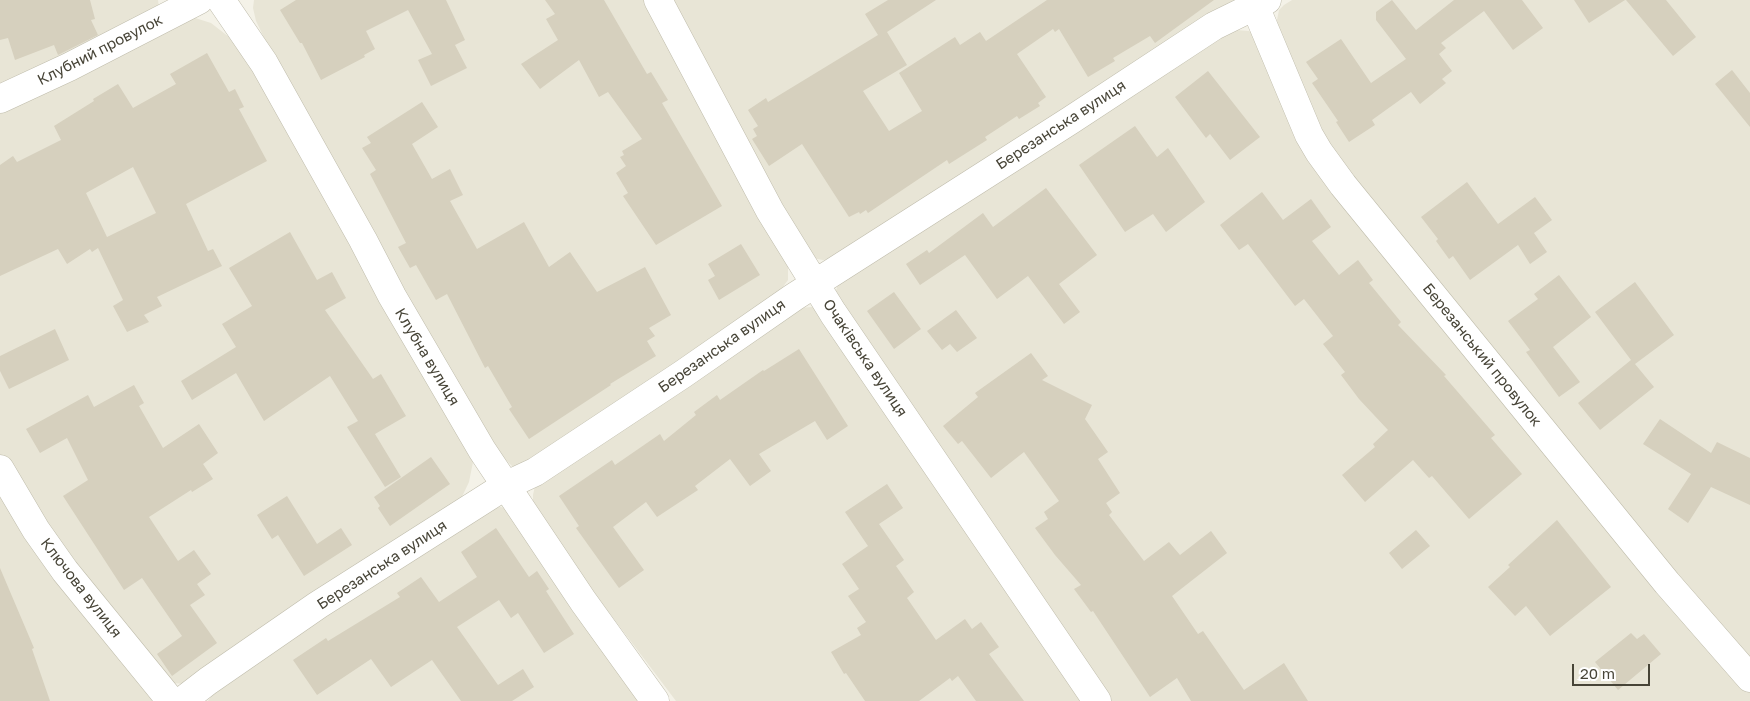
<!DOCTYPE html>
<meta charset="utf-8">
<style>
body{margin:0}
#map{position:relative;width:1750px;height:701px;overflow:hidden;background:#f4f2e8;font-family:"Golos Text",sans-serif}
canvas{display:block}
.scale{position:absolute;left:1572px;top:664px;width:78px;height:22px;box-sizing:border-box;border:2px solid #474437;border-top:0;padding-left:6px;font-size:15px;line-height:18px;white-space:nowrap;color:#474437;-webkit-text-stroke:4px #fff;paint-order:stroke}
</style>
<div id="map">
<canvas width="1750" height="701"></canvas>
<div class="scale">20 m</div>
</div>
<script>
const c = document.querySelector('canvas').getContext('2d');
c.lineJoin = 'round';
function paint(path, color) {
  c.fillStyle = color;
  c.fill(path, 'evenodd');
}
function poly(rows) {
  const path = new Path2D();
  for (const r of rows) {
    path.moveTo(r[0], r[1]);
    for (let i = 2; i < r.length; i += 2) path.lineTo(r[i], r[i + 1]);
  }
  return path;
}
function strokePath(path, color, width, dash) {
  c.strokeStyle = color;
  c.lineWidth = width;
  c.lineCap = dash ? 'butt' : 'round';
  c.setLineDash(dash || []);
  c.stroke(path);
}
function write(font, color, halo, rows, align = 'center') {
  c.font = font + ' "Golos Text",sans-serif';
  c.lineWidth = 5;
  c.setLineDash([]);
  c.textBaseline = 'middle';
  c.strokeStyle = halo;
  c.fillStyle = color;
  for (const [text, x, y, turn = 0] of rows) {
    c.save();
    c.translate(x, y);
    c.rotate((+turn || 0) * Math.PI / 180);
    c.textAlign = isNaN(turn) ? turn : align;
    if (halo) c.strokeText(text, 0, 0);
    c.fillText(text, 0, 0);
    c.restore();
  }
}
const residential = poly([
 [0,0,158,0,159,8,0,92],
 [254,0,647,0,788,264,788,280,774,299,518,468,512,466,503,457,489,440,280,71,256,21,253,8],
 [670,0,1251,0,833,259,823,260,812,258,805,251],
 [1292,0,1750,0,1750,664,1325,146,1278,35,1277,20,1279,10,1284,5],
 [192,17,211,23,229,37,258,77,470,449,473,462,469,482,460,501,184,684,173,683,159,673,23,493,0,455,0,107],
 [1236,30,1249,31,1256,34,1303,140,1750,691,1750,701,1108,701,835,294,838,284,1209,38],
 [812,307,821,311,1088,701,676,701,573,565,533,502,533,495,535,486,800,308],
 [0,485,157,701,0,701],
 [500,507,508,508,665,701,208,701,215,690,483,511]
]);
const building = poly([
 [0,0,90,0,95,19,91,20,98,35,58,55,54,45,15,60,8,38,0,40],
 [296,0,446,0,465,40,455,45,467,68,431,86,418,60,432,54,408,10,366,31,375,49,364,55,365,57,321,80,302,43,300,43,280,10],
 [545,0,604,0,647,74,651,72,668,100,662,103,722,206,656,245,623,196,628,193,616,173,626,166,620,157,624,155,622,151,642,139,608,92,599,97,579,60,540,89,521,64,558,40,546,19,555,14],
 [888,0,936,0,887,32,907,65,863,91,889,131,922,111,899,73,955,37,960,45,980,32,986,41,1047,0,1214,0,1155,43,1150,36,1113,58,1115,61,1088,77,1059,29,1055,32,1053,29,1017,54,1046,97,1038,103,1040,106,1019,119,1017,116,985,137,987,140,949,164,947,160,868,213,866,210,860,214,859,212,849,217,802,144,769,166,752,139,757,136,753,129,758,126,748,110,766,98,768,102,878,35,865,14],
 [1392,0,1416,30,1454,0,1522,0,1543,28,1513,50,1484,11,1441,43,1446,48,1439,54,1452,71,1442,79,1446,83,1420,104,1411,92,1372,120,1375,125,1349,142,1336,122,1338,121,1312,83,1318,79,1306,62,1341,39,1371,83,1406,59,1376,20,1376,12],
 [1574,0,1625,0,1589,23],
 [1626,0,1666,0,1696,37,1673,56],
 [207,53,229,92,235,89,244,107,239,109,267,161,186,204,208,251,213,249,222,266,157,297,162,306,144,315,149,322,127,332,113,306,123,300,98,248,92,252,90,249,67,264,58,249,0,276,0,165,13,156,17,162,61,140,54,126,94,101,93,99,118,84,133,108,176,84,170,74],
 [133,167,156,213,107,237,86,193],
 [1732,70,1750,93,1750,127,1715,84],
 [1208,71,1260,137,1230,160,1210,134,1206,138,1175,97],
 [422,102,438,127,412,144,432,179,450,169,463,195,450,201,477,249,524,222,549,267,570,252,597,292,645,267,671,315,649,328,655,336,647,341,656,356,610,384,611,385,529,439,509,409,512,407,488,366,485,368,447,294,436,300,416,265,410,268,398,247,406,243,370,174,376,170,362,148,371,143,367,137],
 [1135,126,1157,157,1168,148,1205,202,1166,232,1153,214,1125,232,1079,165],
 [1467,182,1498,224,1535,197,1552,220,1534,233,1547,252,1530,264,1518,245,1470,280,1453,256,1449,259,1436,241,1438,239,1421,217],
 [1046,188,1097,255,1059,284,1080,312,1064,324,1028,276,997,299,965,255,920,285,906,264,927,250,929,253,983,213,993,227],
 [1262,192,1283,220,1311,199,1331,227,1312,241,1339,275,1358,260,1373,280,1369,283,1401,322,1398,325,1446,375,1444,376,1495,435,1491,438,1522,474,1469,519,1432,476,1429,478,1413,460,1365,502,1342,475,1375,447,1373,444,1388,430,1359,399,1341,375,1345,372,1323,344,1333,336,1304,299,1295,306,1248,244,1239,250,1220,225],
 [290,232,317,280,332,272,346,298,325,310,373,379,381,374,406,416,375,434,401,477,385,487,347,427,358,421,330,376,264,421,236,373,192,400,181,381,236,347,222,324,252,306,229,268],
 [741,244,760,275,719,300,708,280,715,276,708,264],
 [1559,275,1591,317,1553,347,1580,382,1559,397,1526,352,1530,350,1508,321,1538,299,1534,294],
 [1635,282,1674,335,1635,364,1654,387,1600,430,1578,403,1631,360,1595,312],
 [894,292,921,329,894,349,867,311],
 [956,310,977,338,957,352,950,344,942,350,927,331],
 [55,329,69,360,9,389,0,371,0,356],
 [799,349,848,426,827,440,815,421,759,454,771,471,750,486,730,459,695,486,698,490,657,517,646,502,613,527,644,570,619,588,576,528,579,526,559,496,612,460,615,465,660,434,664,441,696,415,694,412,717,395,720,400,763,370,764,371],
 [1031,353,1048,376,1042,380,1092,405,1085,419,1108,452,1098,459,1120,493,1106,503,1112,512,1109,515,1144,561,1169,542,1180,555,1211,531,1227,553,1172,596,1198,634,1203,631,1244,690,1284,663,1308,701,1191,701,1177,678,1150,697,1093,611,1091,612,1074,589,1081,585,1055,555,1035,528,1048,519,1044,512,1059,501,1024,452,991,478,962,441,958,444,943,426,978,397,975,393],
 [134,385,144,403,139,406,163,448,199,424,218,453,203,464,213,479,192,492,191,490,149,517,178,561,194,550,211,574,197,584,205,595,190,605,217,643,172,676,157,654,182,636,142,578,124,590,63,496,88,480,67,438,40,453,26,429,88,395,94,407],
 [1660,419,1711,453,1717,442,1750,458,1750,505,1711,487,1688,523,1668,509,1691,474,1643,444],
 [431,457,450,484,390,526,378,508,380,506,374,497],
 [887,484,903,508,879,524,904,560,896,566,914,592,907,598,936,640,965,619,972,629,981,622,999,647,989,654,1024,701,976,701,958,676,952,681,950,678,919,701,865,701,846,673,844,674,831,652,861,635,857,628,866,622,848,596,859,589,842,564,868,546,845,512],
 [287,496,317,544,341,528,352,545,304,576,278,535,272,539,257,515],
 [1557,520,1611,587,1550,636,1526,606,1515,616,1488,587,1510,567,1508,565],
 [496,528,529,577,537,571,549,589,546,591,574,634,544,653,518,613,511,618,499,600,457,627,498,685,523,669,534,687,512,701,461,701,432,660,391,687,371,659,317,695,293,660,326,638,328,641,400,597,397,593,421,577,439,602,477,577,461,552],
 [1416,530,1430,546,1402,569,1389,553],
 [0,568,34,648,32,649,50,701,0,701],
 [1631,633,1637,639,1644,634,1661,654,1618,690,1595,662]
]);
const street = poly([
 [221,0,264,63,363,240,392,296,482,450,583,601,655,701],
 [658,0,770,211,833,313,1097,701],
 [1255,6,1309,135,1319,152,1343,185,1667,583,1750,678],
 [0,99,69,67,199,0],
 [0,469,36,530,65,571,171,701],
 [182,701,208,681,318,605,505,486,535,472,683,374,794,297,1071,120,1214,26,1267,0]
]);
const streetNames = [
 ["Клубний провулок",100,50,-27],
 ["Березанська вулиця",1061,125,-33],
 ["Березанська вулиця",722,346,-35],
 ["Березанський провулок",1482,355,51],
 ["Клубна вулиця",427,357,59],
 ["Очаківська вулиця",865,358,56],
 ["Березанська вулиця",382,565,-33],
 ["Ключова вулиця",81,588,52]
];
paint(residential, '#e8e5d6');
paint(building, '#d6d0be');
strokePath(street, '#bfbcab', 29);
strokePath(street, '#fff', 28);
write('15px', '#474437', '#fff', streetNames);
</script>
